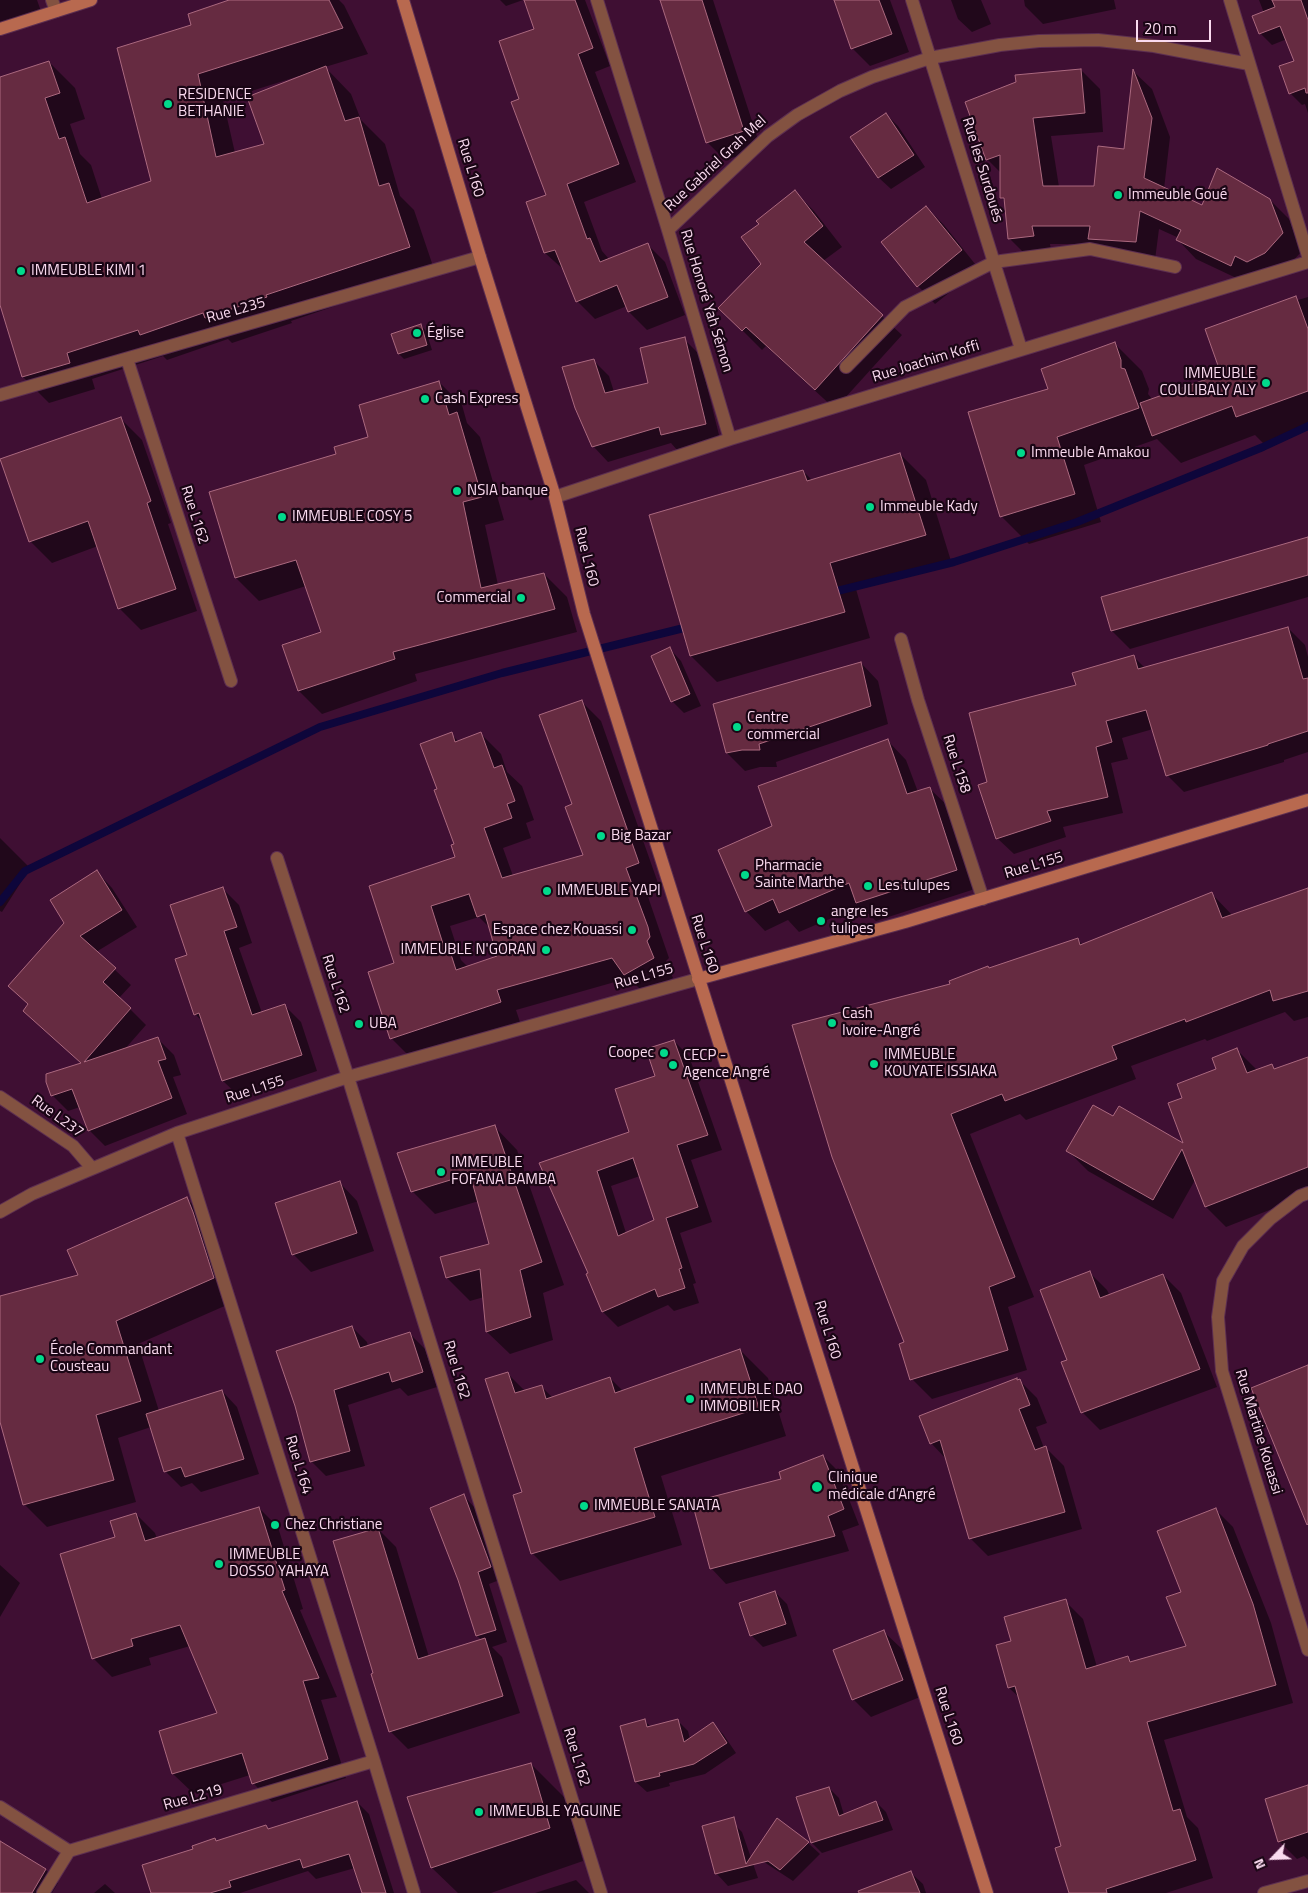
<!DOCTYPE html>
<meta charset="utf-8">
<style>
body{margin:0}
#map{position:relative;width:1308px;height:1893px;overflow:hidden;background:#3f0f33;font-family:"Titillium Web",sans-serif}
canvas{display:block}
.north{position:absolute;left:1248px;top:1833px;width:50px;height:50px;-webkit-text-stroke:4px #1a0615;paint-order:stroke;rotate:246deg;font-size:14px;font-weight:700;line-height:20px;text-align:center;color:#fadaef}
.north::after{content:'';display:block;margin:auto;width:18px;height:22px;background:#fadaef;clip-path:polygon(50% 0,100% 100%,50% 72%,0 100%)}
.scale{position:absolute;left:1136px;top:20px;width:75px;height:22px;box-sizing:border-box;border:2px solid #fadaef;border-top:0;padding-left:6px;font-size:15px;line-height:18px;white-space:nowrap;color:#fadaef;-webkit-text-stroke:4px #1a0615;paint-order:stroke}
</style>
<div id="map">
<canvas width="1308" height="1893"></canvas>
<div class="north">N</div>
<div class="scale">20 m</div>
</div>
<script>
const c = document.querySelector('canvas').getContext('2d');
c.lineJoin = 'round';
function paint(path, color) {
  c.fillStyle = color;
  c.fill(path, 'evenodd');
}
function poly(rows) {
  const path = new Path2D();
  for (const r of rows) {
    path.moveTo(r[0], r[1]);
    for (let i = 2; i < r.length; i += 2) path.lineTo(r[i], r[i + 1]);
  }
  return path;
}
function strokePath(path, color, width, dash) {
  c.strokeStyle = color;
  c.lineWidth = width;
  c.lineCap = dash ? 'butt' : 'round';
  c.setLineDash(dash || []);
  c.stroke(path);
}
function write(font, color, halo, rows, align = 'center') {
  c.font = font + ' "Titillium Web",sans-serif';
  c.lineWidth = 4.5;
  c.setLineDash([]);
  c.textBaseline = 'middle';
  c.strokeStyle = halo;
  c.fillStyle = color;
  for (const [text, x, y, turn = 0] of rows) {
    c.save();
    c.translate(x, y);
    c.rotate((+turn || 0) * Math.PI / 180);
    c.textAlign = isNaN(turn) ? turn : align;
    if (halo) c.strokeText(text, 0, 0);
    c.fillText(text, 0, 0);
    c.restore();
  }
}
const shadow = poly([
 [0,0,37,0,43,17,0,32],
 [233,0,339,0,344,5,368,54,325,67,351,94,361,120,385,144,400,196,414,210,435,272,291,321,292,323,232,343,228,339,167,360,163,356,92,379,95,389,49,403,23,377,0,301,0,79,49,62,75,88,85,119,70,124,80,154,91,165,102,199,152,182,192,26],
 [299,76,300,78,266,145,235,153,223,100],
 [500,0,523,0,506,6],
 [525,0,585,0,610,66,595,72,636,182,584,202,602,251,609,259,647,244,665,262,685,315,647,330,629,312,627,306,595,319,577,301,564,270,545,253,528,203,547,196,521,100,536,30],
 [662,0,713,0,761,149,725,160,707,142],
 [835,0,890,0,909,52,870,66,852,48],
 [951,0,981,0,991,24,972,32,958,19],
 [1024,0,1114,0,1116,9,1043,24,1025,6],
 [1259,0,1308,0,1308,113,1305,104,1302,105,1290,93,1281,67,1295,61,1287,39,1272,45,1260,33,1264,13],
 [1081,70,1100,89,1103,132,1051,136,1059,187,1095,187,1125,150,1134,72,1152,89,1170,137,1164,189,1203,206,1270,200,1289,219,1301,252,1284,271,1249,284,1196,259,1178,240,1179,238,1159,229,1155,260,1096,244,1050,244,1052,255,1028,257,1009,238,1005,202,1001,197,1002,174,987,159,967,102],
 [886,114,898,126,925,167,891,189,879,178,852,137],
 [795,192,814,211,842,247,823,261,902,335,835,409,766,346,762,350,720,308,763,265,761,224],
 [926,207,944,225,979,269,935,304,918,286],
 [1308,297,1308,429,1265,445,1255,435,1181,463,1157,439,1084,465,1101,522,1029,544,1001,516,1049,390,1114,343,1142,371,1149,389,1148,394,1153,400,1223,374,1296,298,1298,300],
 [421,325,426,331,432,350,404,359,399,354],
 [684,339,699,354,720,439,677,450,671,443,608,462,593,446,594,361,609,376,614,392,650,384],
 [439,382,462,405,467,423,480,437,504,520,485,525,498,585,544,574,567,597,577,632,415,674,417,681,322,714,299,691,322,632,306,586,259,601,236,578,338,455,370,438],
 [120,418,142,440,171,523,168,524,197,611,141,630,119,608,98,546,52,563,30,541],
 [900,454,926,480,951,561,856,589,870,638,717,682,691,656,803,471,813,481],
 [1308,538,1308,597,1130,649,1112,631,1103,597],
 [1288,628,1305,645,1308,657,1308,752,1284,760,1284,762,1184,792,1168,776,1153,729,1122,738,1128,759,1111,763,1123,813,1063,827,1066,837,1014,854,997,838,988,783,1077,686,1134,657,1145,668],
 [670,649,681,661,701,706,684,713,672,701],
 [861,663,878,681,888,724,776,762,777,767,760,767,745,771,727,753],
 [581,701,601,721,658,883,645,888,669,958,666,961,673,978,645,994,629,978,516,1010,520,1022,411,1058,391,1038,396,964,457,858,456,845,438,790,451,734,459,742,481,734,501,754,507,772,522,786,534,820,526,823,531,838,503,848,513,876,584,855,574,805],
 [479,917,490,928,499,957,468,967,461,960,450,926],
 [887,740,906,760,918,792,929,788,949,807,975,889,876,921,860,906,799,932,788,920,765,931,746,911,774,827],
 [0,838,30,868,2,912,0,911],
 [97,872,112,888,137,927,96,952,131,985,119,998,146,1025,124,1050,158,1039,174,1055,181,1075,173,1077,187,1114,105,1146,89,1130,80,1107,68,1111,52,1095,82,1064,40,1026,29,1005,66,923],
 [223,889,239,905,252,943,239,948,262,1013,284,1005,301,1022,317,1071,240,1097,223,1081,204,1023,195,1014,188,956],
 [1308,889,1308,1017,1294,1021,1285,1012,1207,1041,1205,1039,1131,1066,1136,1079,1026,1120,1020,1114,970,1134,1034,1297,1008,1307,1027,1370,932,1399,912,1379,906,1343,951,984,988,967,990,969,1077,939,1083,945,1212,894,1232,915],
 [674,1041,689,1056,722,1150,691,1160,712,1222,680,1233,696,1283,693,1284,699,1303,674,1311,668,1305,618,1327,603,1312,587,1274,590,1273,541,1164,631,1133],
 [640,1176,655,1221,626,1233,611,1186],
 [1237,1050,1257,1070,1271,1065,1276,1070,1308,1059,1308,1195,1226,1227,1206,1207,1195,1180,1173,1219,1088,1171,1068,1151,1113,1118,1185,1145,1184,1098,1218,1070],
 [494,1126,517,1150,564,1285,543,1293,553,1340,510,1354,487,1332,484,1297,470,1301,447,1278,441,1258,490,1244,479,1201,435,1214,412,1191],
 [340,1183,357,1201,374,1251,311,1272,293,1254],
 [186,1198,209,1221,236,1301,138,1344,159,1411,222,1391,237,1407,259,1474,201,1492,192,1483,181,1487,165,1471,151,1427,118,1438,136,1502,47,1527,24,1504,0,1417,0,1297,79,1275],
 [1090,1273,1107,1290,1110,1296,1163,1275,1181,1293,1217,1387,1100,1430,1082,1412,1069,1360],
 [352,1327,367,1342,368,1347,409,1333,425,1349,437,1387,408,1396,400,1388,348,1405,365,1466,326,1476,311,1461],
 [740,1350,768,1378,786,1436,661,1476,682,1545,560,1581,532,1553,507,1373,525,1391,541,1386,553,1398,610,1378,623,1391],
 [1019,1380,1037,1398,1047,1423,1036,1427,1044,1448,1046,1448,1064,1466,1082,1529,988,1556,970,1538,947,1460,931,1443],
 [823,1456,838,1471,859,1525,842,1531,849,1551,726,1584,711,1568,783,1480],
 [464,1496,475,1508,502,1579,489,1584,507,1642,492,1647,502,1657,520,1713,408,1749,390,1731,375,1674,378,1529,396,1547,429,1657,482,1640,477,1636,459,1579],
 [259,1508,278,1527,303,1609,300,1610,337,1697,321,1700,346,1778,272,1802,253,1783,250,1775,193,1793,173,1774,161,1731,218,1714,190,1646,149,1658,151,1665,112,1677,93,1658,117,1538,136,1514,155,1533,157,1539],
 [1215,1509,1233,1527,1271,1623,1293,1703,1164,1740,1187,1817,1198,1828,1213,1878,1166,1893,1070,1893,1063,1847,1021,1699,1009,1688,1012,1642,1065,1601,1083,1619,1097,1667,1128,1658,1133,1663,1187,1647,1183,1593],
 [0,1565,20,1583,0,1617],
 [775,1592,787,1604,797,1636,763,1647,751,1635],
 [884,1632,902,1649,920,1697,871,1717,853,1699],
 [677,1720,688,1731,690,1739,713,1724,723,1734,736,1753,705,1774,669,1783,670,1786,647,1792,636,1782,622,1726,645,1721,651,1727],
 [531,1764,565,1798,583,1861,491,1893,458,1893,432,1868],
 [1308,1786,1308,1860,1304,1856,1297,1859,1279,1841],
 [829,1788,839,1798,844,1815,876,1802,886,1812,893,1830,822,1853,812,1843],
 [357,1802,369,1814,394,1893,363,1893,355,1868,316,1879,308,1871,240,1893,153,1893,217,1842,266,1826,269,1830],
 [730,1820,742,1832,758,1878,728,1886,717,1874,704,1826],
 [0,1843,46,1870,58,1883,52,1893,0,1893],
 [808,1843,820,1854,793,1881,767,1864,755,1852],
 [911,1873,923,1884,926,1893,894,1893],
 [576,1880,589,1893,535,1893],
 [105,1884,115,1893,94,1893]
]);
const stream = poly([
 [829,593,954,562,1077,522,1263,447,1308,426],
 [0,902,25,871,320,727,502,673,692,626]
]);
const building = poly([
 [229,0,329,0,343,28,198,74,216,157,264,144,247,97,326,66,345,121,359,117,379,186,389,183,410,247,266,295,267,297,205,318,203,313,140,335,138,330,67,353,70,363,22,377,0,305,0,77,49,61,60,93,45,98,59,139,65,137,87,203,151,181,117,48,191,25,188,14,229,0],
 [524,0,575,0,593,48,578,54,619,164,567,184,587,239,590,238,600,262,648,243,668,297,628,312,617,285,576,302,555,250,544,253,526,202,546,195,511,102,519,99,499,41,534,29,524,0],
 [660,0,702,0,744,131,706,143,660,0],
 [834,0,879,0,892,34,851,49,834,0],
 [1272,0,1301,0,1308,20,1308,93,1306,93,1305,88,1289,94,1279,66,1294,61,1280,26,1259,34,1252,16,1275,7,1272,0],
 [1081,69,1085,113,1033,118,1043,186,1094,186,1098,146,1124,149,1133,69,1152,118,1144,178,1202,205,1217,168,1270,199,1283,233,1265,253,1247,262,1235,256,1231,266,1176,240,1181,230,1140,211,1136,242,1088,239,1090,226,1032,226,1034,236,1008,239,1004,198,1000,198,1000,155,986,160,965,102,1016,82,1015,75,1081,69],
 [886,113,914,155,878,178,850,137,886,113],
 [795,190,823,226,804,242,883,315,815,390,746,327,742,331,718,308,761,264,741,237,759,224,756,221,795,190],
 [926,206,962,250,917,287,881,242,926,206],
 [1296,296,1308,329,1308,391,1236,417,1232,406,1152,436,1140,403,1221,374,1205,329,1296,296],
 [421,324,427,345,398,354,391,334,421,324],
 [685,337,706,424,661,435,659,427,592,447,575,408,562,367,594,359,605,393,648,383,640,348,685,337],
 [1115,342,1121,360,1121,368,1125,369,1139,408,1057,437,1075,494,1000,517,968,412,1048,389,1041,369,1115,342],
 [439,381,449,415,457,412,482,497,463,502,481,588,544,573,555,609,393,652,395,659,298,691,282,645,321,632,296,560,235,578,209,492,336,454,334,447,368,437,359,405,439,381],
 [121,417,151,501,147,503,176,589,118,609,88,521,29,542,0,459,121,417],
 [900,453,926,535,830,563,845,612,690,656,649,515,803,470,807,481,900,453],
 [1308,537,1308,575,1111,631,1101,597,1308,537],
 [1288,627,1303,679,1308,678,1308,731,1268,744,1268,745,1166,776,1146,710,1106,721,1112,742,1096,747,1108,797,1047,811,1051,821,996,839,978,785,987,782,969,713,1076,685,1072,673,1134,655,1138,669,1288,627],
 [670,647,690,694,671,702,651,656,670,647],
 [861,662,871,706,759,744,760,750,742,750,726,753,713,704,861,662],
 [582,700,639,863,626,868,648,927,650,937,647,941,654,958,624,975,612,958,497,990,501,1002,390,1039,368,972,394,963,369,886,455,857,451,845,454,844,434,790,437,789,420,744,452,732,455,742,481,732,494,768,502,765,515,801,507,804,512,818,484,828,502,878,583,855,565,807,572,804,539,715,582,700],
 [469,894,477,917,485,914,497,956,456,970,448,945,444,947,431,906,469,894],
 [888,739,907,794,930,787,957,870,856,903,849,883,779,913,773,899,745,912,718,850,772,826,758,786,888,739],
 [97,870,122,910,80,936,116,968,103,982,131,1008,84,1062,158,1037,166,1059,158,1061,172,1098,88,1131,72,1089,51,1096,46,1082,46,1074,81,1063,23,1011,28,1004,8,986,64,923,50,900,97,870],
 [223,887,237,927,224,931,252,1015,285,1004,302,1055,222,1081,199,1013,194,1015,175,959,187,955,170,905,223,887],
 [1308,888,1308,991,1273,1001,1270,990,1186,1022,1185,1019,1112,1046,1117,1059,1005,1101,1002,1094,951,1114,1015,1277,989,1287,1008,1350,910,1380,899,1344,904,1342,832,1157,792,1025,950,984,949,981,988,966,989,968,1078,938,1080,945,1212,892,1222,918,1308,888],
 [674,1040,708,1135,677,1145,698,1207,666,1218,682,1268,679,1269,685,1288,658,1297,655,1289,602,1312,586,1274,588,1273,539,1163,629,1132,615,1089,655,1076,646,1049,674,1040],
 [633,1158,654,1220,618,1236,597,1171,633,1158],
 [1237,1048,1247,1073,1272,1064,1274,1069,1308,1057,1308,1167,1205,1207,1182,1149,1153,1200,1066,1151,1093,1105,1113,1116,1119,1106,1183,1143,1168,1103,1182,1098,1177,1084,1216,1069,1212,1058,1237,1048],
 [495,1125,542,1262,520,1270,531,1317,486,1332,480,1269,446,1278,440,1257,489,1244,470,1174,411,1192,397,1153,495,1125],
 [340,1181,357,1233,292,1255,275,1203,340,1181],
 [187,1197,193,1212,214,1278,116,1321,141,1401,96,1415,114,1480,23,1505,0,1422,0,1296,78,1275,67,1250,187,1197],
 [1090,1271,1100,1298,1163,1274,1200,1369,1081,1413,1061,1362,1067,1360,1040,1290,1090,1271],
 [352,1326,360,1348,410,1332,423,1372,392,1382,389,1372,334,1390,350,1451,310,1462,295,1406,276,1351,352,1326],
 [740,1349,759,1408,634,1448,655,1517,531,1554,513,1495,522,1492,485,1379,508,1372,515,1393,542,1385,546,1399,610,1377,615,1393,740,1349],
 [1308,1365,1308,1524,1307,1525,1251,1388,1308,1365],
 [1017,1378,1017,1380,1020,1379,1030,1405,1019,1409,1035,1450,1046,1446,1065,1512,969,1539,940,1440,930,1444,919,1416,1017,1378],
 [222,1390,244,1459,185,1477,181,1467,164,1472,146,1414,222,1390],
 [823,1455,844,1509,828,1516,835,1536,710,1569,692,1502,781,1479,779,1472,823,1455],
 [464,1494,491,1567,478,1572,496,1630,476,1636,458,1580,430,1508,464,1494],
 [259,1507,285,1590,282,1591,319,1678,303,1681,328,1759,252,1784,242,1753,172,1774,159,1731,217,1713,180,1625,131,1639,133,1646,92,1659,60,1554,115,1537,110,1521,136,1513,145,1541,259,1507],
 [1216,1508,1253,1604,1276,1685,1147,1722,1173,1811,1180,1809,1196,1860,1106,1889,1107,1893,1069,1893,1055,1848,1061,1846,1015,1686,1008,1688,996,1645,1011,1641,1004,1617,1066,1599,1086,1669,1128,1656,1130,1662,1186,1646,1166,1597,1181,1592,1157,1531,1216,1508],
 [378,1528,418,1659,485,1638,503,1696,389,1732,371,1674,373,1673,333,1541,378,1528],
 [775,1591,786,1624,750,1636,739,1603,775,1591],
 [884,1630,903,1680,852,1700,833,1650,884,1630],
 [645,1719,647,1727,678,1719,684,1742,713,1722,727,1743,694,1764,659,1773,660,1776,635,1782,620,1726,645,1719],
 [531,1763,550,1828,431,1868,407,1797,531,1763],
 [1308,1785,1308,1832,1278,1842,1265,1799,1308,1785],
 [829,1787,839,1816,876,1801,883,1820,811,1843,796,1797,829,1787],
 [357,1801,386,1893,362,1893,349,1854,303,1868,300,1859,229,1881,231,1887,210,1893,151,1893,142,1865,193,1849,192,1846,215,1838,216,1841,266,1825,268,1829,357,1801],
 [734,1817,746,1864,777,1818,809,1842,780,1870,768,1861,715,1874,702,1826,734,1817],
 [0,1841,46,1869,32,1893,0,1893,0,1841],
 [911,1871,920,1893,859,1893,858,1891,911,1871]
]);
const street = poly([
 [52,0,56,11],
 [597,0,668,230,730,439],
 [912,0,1021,349],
 [1230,0,1308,256],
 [668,230,768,136,797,115,840,91,872,77,930,58,1000,45,1039,41,1098,40,1154,46,1249,64],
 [127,359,231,681],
 [846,367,905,307,994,262,1090,249,1175,267],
 [0,395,480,257],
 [555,497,730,439,1308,262],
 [901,639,918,700,983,899],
 [277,858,348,1077,601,1893],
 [0,1097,73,1146,91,1167],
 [177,1133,374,1761,414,1893],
 [1308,1193,1300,1196,1270,1219,1243,1246,1223,1281,1218,1317,1222,1371,1308,1650],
 [0,1212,32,1194,177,1133,348,1077,698,979],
 [0,1807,69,1851],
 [43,1893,69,1851,374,1761],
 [1264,1893,1308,1881]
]);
const secondary = poly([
 [403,0,480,257,555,497,584,614,987,1893],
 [0,29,91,0],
 [698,979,905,922,1308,800]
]);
const markers = [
 [168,104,5,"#01d98b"],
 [1118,195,5,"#01d98b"],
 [21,271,5,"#01d98b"],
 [417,333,5,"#01d98b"],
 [1266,383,5,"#01d98b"],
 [425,399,5,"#01d98b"],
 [1021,453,5,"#01d98b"],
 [457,491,5,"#01d98b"],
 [870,507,5,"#01d98b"],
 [282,517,5,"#01d98b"],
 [521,598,5,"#01d98b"],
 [737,727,5,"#01d98b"],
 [601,836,5,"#01d98b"],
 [745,875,5,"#01d98b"],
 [868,886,5,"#01d98b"],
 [547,891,5,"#01d98b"],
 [821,921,5,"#01d98b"],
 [632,930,5,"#01d98b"],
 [546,950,5,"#01d98b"],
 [832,1023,5,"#01d98b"],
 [359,1024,5,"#01d98b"],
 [664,1053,5,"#01d98b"],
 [874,1064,5,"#01d98b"],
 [673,1065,5,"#01d98b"],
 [441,1172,5,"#01d98b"],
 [40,1359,5,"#01d98b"],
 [690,1399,5,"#01d98b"],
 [817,1487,6,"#01d98b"],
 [584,1506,5,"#01d98b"],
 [275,1525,5,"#01d98b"],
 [219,1564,5,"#01d98b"],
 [479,1812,5,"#01d98b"]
];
const poiNames = [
 ["RESIDENCE",178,95],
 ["BETHANIE",178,112],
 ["Immeuble Goué",1128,195],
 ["IMMEUBLE KIMI 1",31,271],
 ["Église",427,333],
 ["IMMEUBLE",1256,374,"right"],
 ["COULIBALY ALY",1256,391,"right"],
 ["Cash Express",435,399],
 ["Immeuble Amakou",1031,453],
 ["NSIA banque",467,491],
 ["Immeuble Kady",880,507],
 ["IMMEUBLE COSY 5",292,517],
 ["Commercial",511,598,"right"],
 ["Centre",747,718],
 ["commercial",747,735],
 ["Big Bazar",611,836],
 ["Pharmacie",755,866],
 ["Sainte Marthe",755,883],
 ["Les tulupes",878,886],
 ["IMMEUBLE YAPI",557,891],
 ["angre les",831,912],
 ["tulipes",831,929],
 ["Espace chez Kouassi",622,930,"right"],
 ["IMMEUBLE N'GORAN",536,950,"right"],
 ["Cash",842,1014],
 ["Ivoire-Angré",842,1031],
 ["UBA",369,1024],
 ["Coopec",654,1053,"right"],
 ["IMMEUBLE",884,1055],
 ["KOUYATE ISSIAKA",884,1072],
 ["CECP -",683,1056],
 ["Agence Angré",683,1073],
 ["IMMEUBLE",451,1163],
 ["FOFANA BAMBA",451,1180],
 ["École Commandant",50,1350],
 ["Cousteau",50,1367],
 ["IMMEUBLE DAO",700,1390],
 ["IMMOBILIER",700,1407],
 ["Clinique",828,1478],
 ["médicale d’Angré",828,1495],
 ["IMMEUBLE SANATA",594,1506],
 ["Chez Christiane",285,1525],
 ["IMMEUBLE",229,1555],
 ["DOSSO YAHAYA",229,1572],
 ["IMMEUBLE YAGUINE",489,1812]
];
const streetNames = [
 ["Rue Gabriel Grah Mel",716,164,-43],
 ["Rue L160",470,168,73],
 ["Rue les Surdoués",982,170,73],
 ["Rue Honoré Yah Sémon",706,301,73],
 ["Rue L235",236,311,-16],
 ["Rue Joachim Koffi",926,362,-17],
 ["Rue L162",194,515,72],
 ["Rue L160",586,557,76],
 ["Rue L158",956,764,72],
 ["Rue L155",1034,866,-17],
 ["Rue L160",704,944,72],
 ["Rue L155",644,977,-16],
 ["Rue L162",335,984,72],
 ["Rue L155",255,1090,-18],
 ["Rue L237",57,1117,36],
 ["Rue L160",827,1330,73],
 ["Rue L162",456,1370,73],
 ["Rue Martine Kouassi",1258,1432,73],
 ["Rue L164",298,1465,73],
 ["Rue L160",948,1716,72],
 ["Rue L162",576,1757,73],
 ["Rue L219",193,1798,-16]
];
paint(shadow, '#0007');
strokePath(stream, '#0e063b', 8);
paint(building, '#662b41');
strokePath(building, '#ab697f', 1);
strokePath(street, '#5d2f51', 14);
strokePath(secondary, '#5d2f51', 14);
strokePath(street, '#835241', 12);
strokePath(secondary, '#b8694f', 12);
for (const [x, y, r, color] of markers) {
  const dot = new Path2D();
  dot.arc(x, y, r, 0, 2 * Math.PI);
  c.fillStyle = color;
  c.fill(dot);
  strokePath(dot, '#1a0615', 2);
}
write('15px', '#fadaef', '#1a0615', poiNames, 'left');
write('15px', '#fadaef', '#1a0615', streetNames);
</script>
